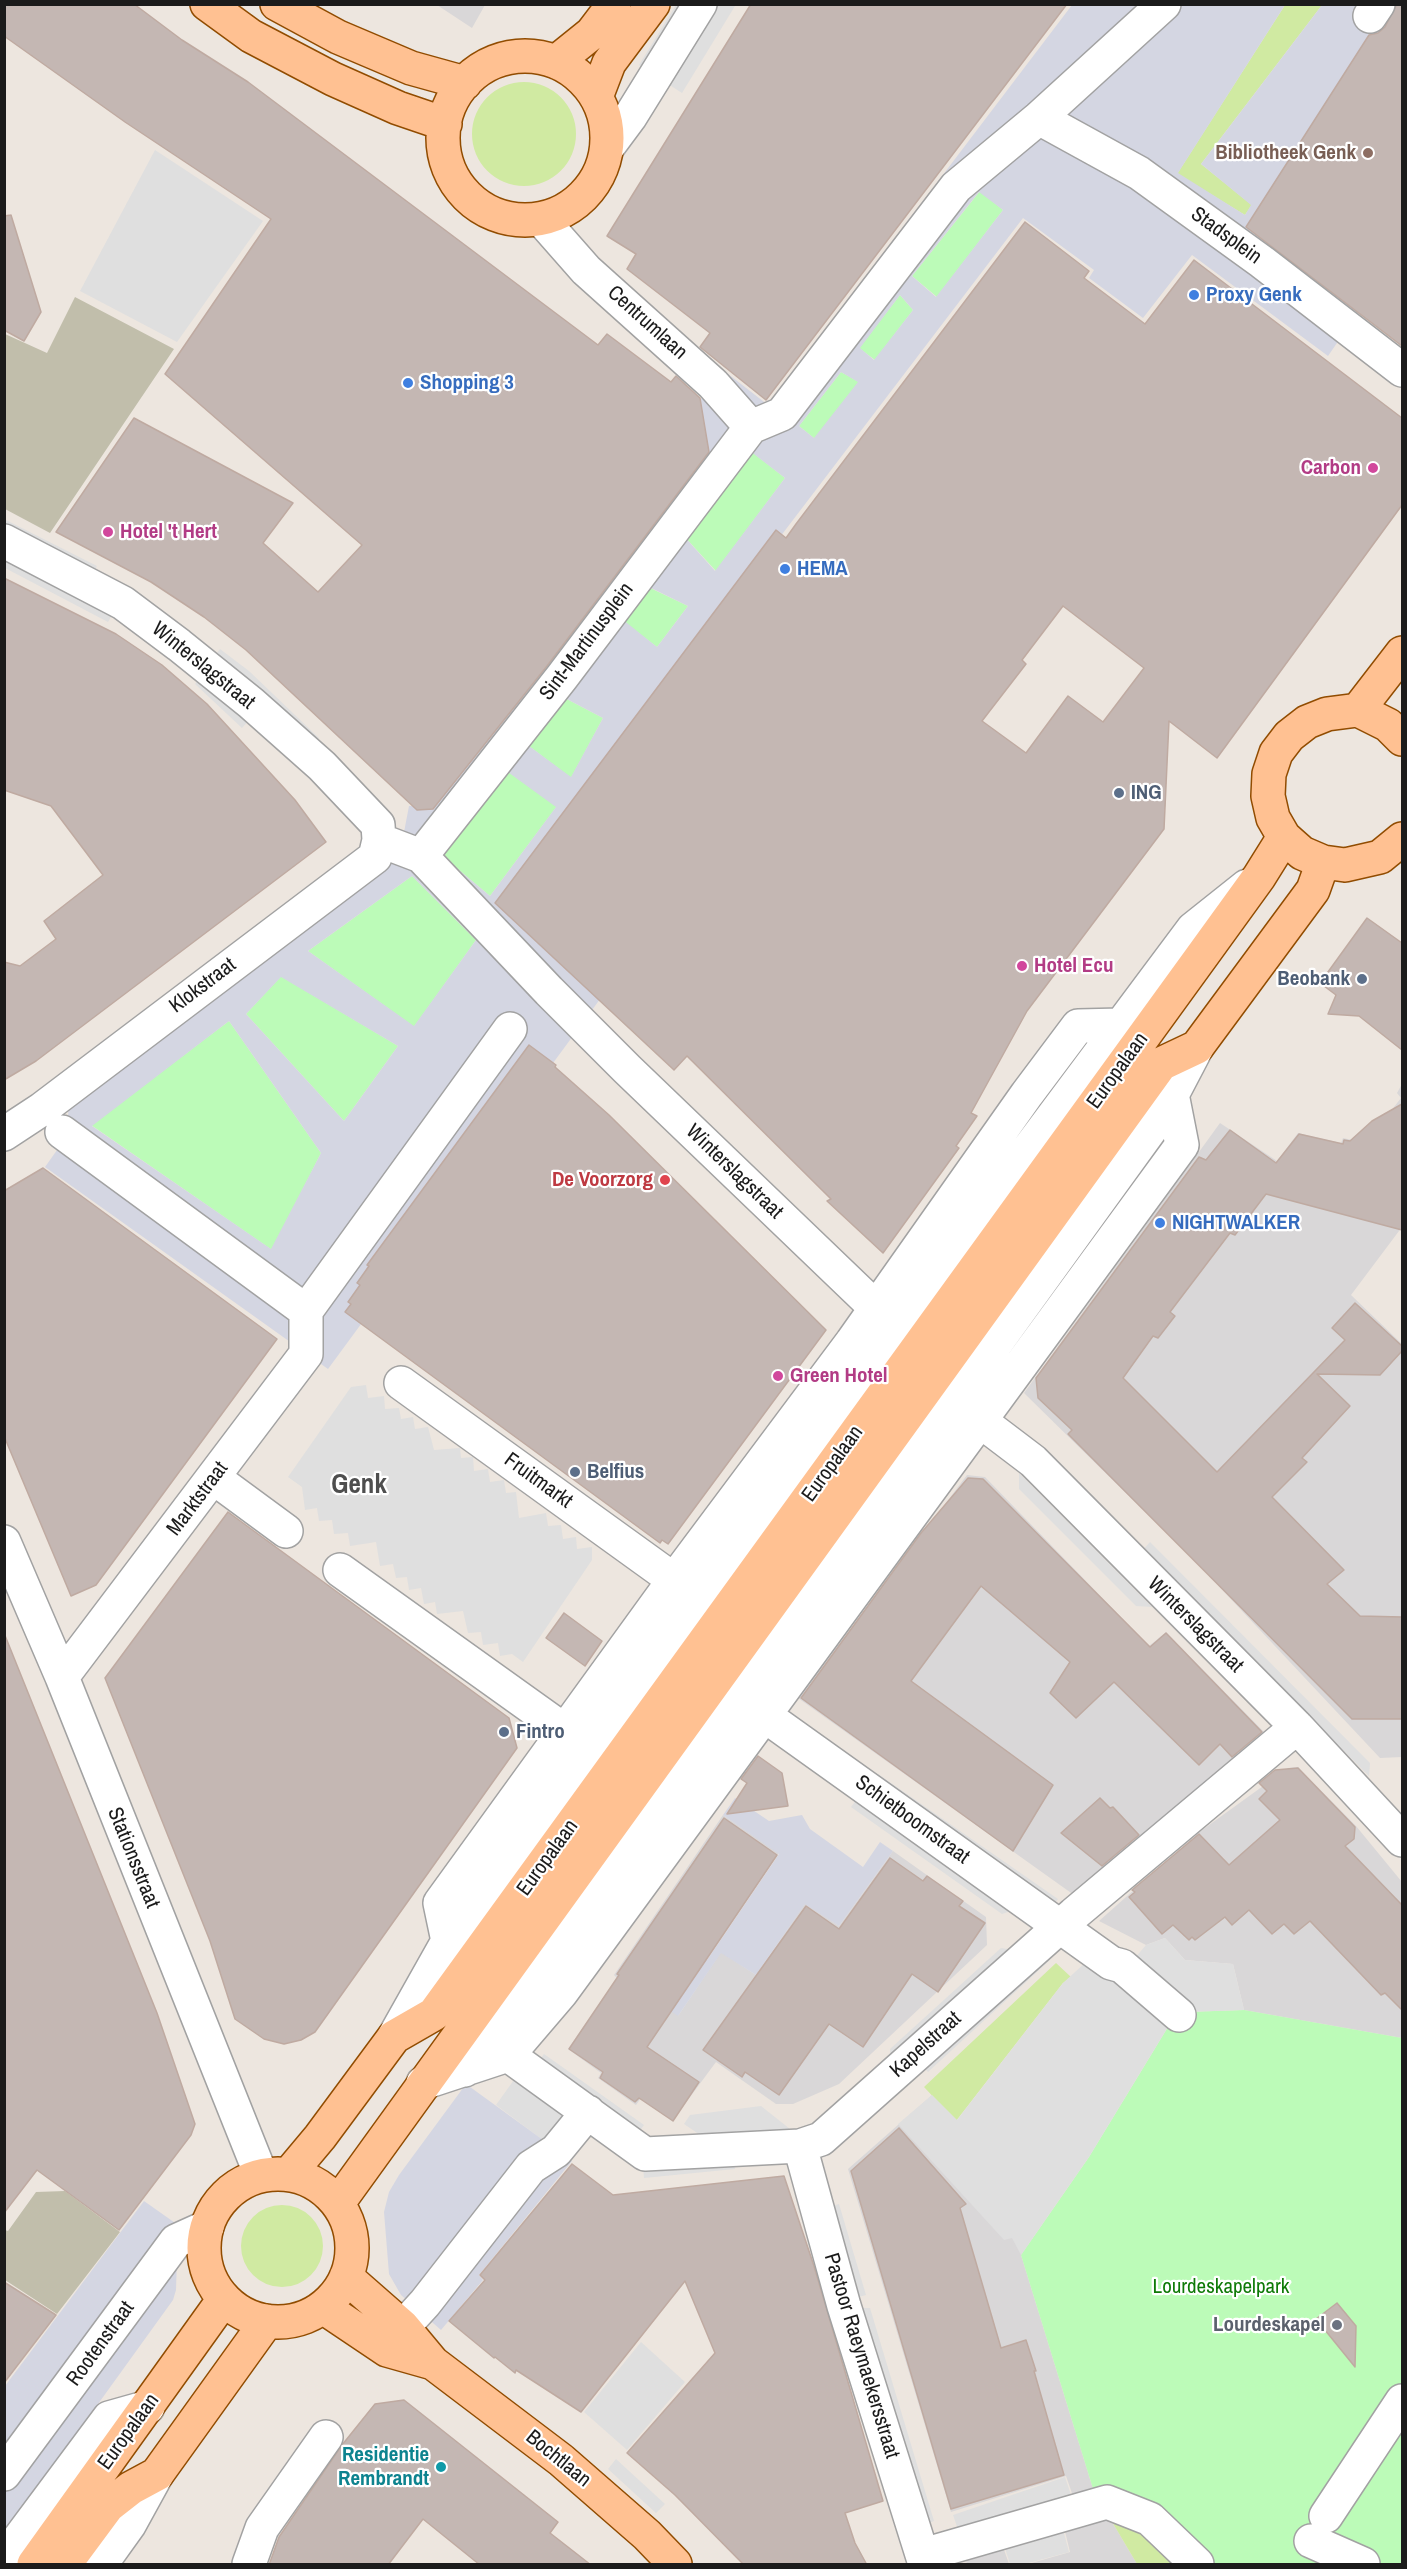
<!DOCTYPE html>
<style>
body{margin:0}
#map{position:relative;width:1407px;height:2569px;overflow:hidden;background:#ede6df;font-family:"Archivo Narrow",sans-serif}
canvas{display:block}
.frame{position:absolute;inset:0;border:6px solid #1b1b1b;pointer-events:none}
</style>
<div id="map">
<canvas width="1407" height="2569"></canvas>
<div class="frame"></div>
</div>
<script>
const c = document.querySelector('canvas').getContext('2d');
c.lineJoin = 'round';
function paint(path, color) {
  c.fillStyle = color;
  c.fill(path, 'evenodd');
}
function poly(rows) {
  const path = new Path2D();
  for (const r of rows) {
    if (r.length === 3) {
      path.moveTo(r[0] + r[2], r[1]);
      path.arc(r[0], r[1], r[2], 0, 2 * Math.PI);
      continue;
    }
    path.moveTo(r[0], r[1]);
    for (let i = 2; i < r.length; i += 2) path.lineTo(r[i], r[i + 1]);
  }
  return path;
}
function strokePath(path, color, width, dash) {
  c.strokeStyle = color;
  c.lineWidth = width;
  c.lineCap = dash ? 'butt' : 'round';
  c.setLineDash(dash || []);
  c.stroke(path);
}
function write(font, color, halo, rows, align = 'center') {
  c.font = font + ' "Archivo Narrow",sans-serif';
  c.lineWidth = 4.5;
  c.setLineDash([]);
  c.textBaseline = 'middle';
  c.strokeStyle = halo;
  c.fillStyle = color;
  for (const [text, x, y, turn = 0] of rows) {
    c.save();
    c.translate(x, y);
    c.rotate((+turn || 0) * Math.PI / 180);
    c.textAlign = isNaN(turn) ? turn : align;
    if (halo) c.strokeText(text, 0, 0);
    c.fillText(text, 0, 0);
    c.restore();
  }
}
const residential = poly([
 [437,5,485,4,485,5,472,28],
 [1402,1084,1402,1227,1351,1295,1402,1344,1402,1757,1380,1758,1197,1563,1024,1393,1220,1123,1277,1161,1298,1133,1341,1143,1343,1138,1366,1143,1401,1098,1397,1093],
 [967,1475,985,1477,1149,1646,1166,1632,1264,1732,1235,1762,1108,1873,1101,1868,1081,1894,1074,1895,798,1698],
 [1298,1767,1356,1826,1402,1882,1402,2038,1244,2010,1233,1964,1185,1960,1165,1938,1146,1945,1099,1921,1198,1833,1288,1768],
 [723,1815,779,1853,706,1961,704,1959,678,2016,721,1952,756,1975,805,1903,839,1926,893,1851,986,1917,987,1945,839,2084,793,2104,776,2104,716,2062,676,2116,669,2111,665,2116,641,2098,636,2105,598,2078,601,2073,568,2049,617,1978,614,1975],
 [932,2095,1045,2219,1021,2255,1094,2492,1074,2499,1066,2476,951,2512,848,2169],
 [1108,2515,1137,2564,1028,2564,1070,2552,1064,2527],
 [1002,2544,1009,2564,967,2564,965,2557]
]);
const construction = poly([
 [75,297,174,349,50,533,5,509,5,334,47,353],
 [65,2191,120,2232,57,2314,5,2280,5,2230,8,2231,36,2192]
]);
const grass = poly([
 [1285,5,1322,5,1201,164,1252,205,1245,215,1177,174],
 [524,134,52],
 [1056,1963,1071,1977,1063,1983,956,2121,924,2087],
 [282,2246,41],
 [1108,2515,1132,2521,1181,2564,1137,2564]
]);
const park = poly([
 [980,191,1003,210,937,297,912,276],
 [900,295,913,310,875,360,859,348],
 [841,372,859,382,815,439,799,426],
 [747,448,785,478,716,571,683,535],
 [646,586,688,606,657,647,621,620],
 [561,696,603,718,571,778,525,743],
 [505,769,557,806,490,896,441,855],
 [412,876,476,940,414,1027,308,951],
 [281,976,398,1046,344,1121,246,1014],
 [229,1021,321,1153,272,1250,91,1125],
 [1244,2010,1402,2038,1402,2564,1210,2564,1094,2492,1021,2255,1089,2157,1171,2022,1185,2012]
]);
const parking = poly([
 [676,5,691,5,650,72,639,65],
 [717,5,735,6,682,93,668,84],
 [155,150,263,221,177,342,80,291],
 [6,520,97,566,92,576,5,532],
 [4,554,114,612,108,622,5,568],
 [220,649,249,671,319,738,312,747,213,658],
 [202,675,250,719,242,728,195,684],
 [366,1385,368,1398,384,1396,385,1409,399,1408,401,1419,413,1417,415,1429,428,1427,434,1450,460,1448,461,1458,473,1457,474,1471,488,1469,490,1482,504,1480,506,1493,516,1492,519,1518,546,1513,548,1526,561,1525,563,1539,576,1537,577,1549,592,1547,592,1560,523,1662,512,1654,500,1656,498,1643,483,1645,481,1632,468,1633,463,1611,437,1614,435,1602,424,1604,421,1588,409,1590,407,1577,396,1578,393,1564,380,1566,376,1542,350,1546,348,1533,334,1534,332,1520,319,1521,317,1508,305,1510,302,1487,288,1477,351,1387],
 [1019,1473,1152,1607,1136,1606,1019,1489],
 [1150,1542,1370,1763,1369,1776,1142,1551],
 [878,1774,1058,1899,1051,1909,871,1784],
 [857,1799,1014,1910,1002,1914,851,1807],
 [1165,1938,1185,1960,1233,1964,1244,2010,1185,2012,1171,2022,1089,2157,1021,2255,1012,2238,1004,2240,898,2124,932,2095,957,2120,1063,1983,1086,1962,1117,1983,1129,1965,1146,1945],
 [1001,1948,1015,1950,891,2064,890,2049],
 [1043,1953,1050,1960,928,2072,921,2064],
 [544,2054,644,2125,636,2136,536,2065],
 [516,2077,572,2116,551,2146,496,2105],
 [761,2106,790,2129,706,2139,684,2124,690,2115],
 [734,2156,735,2169,644,2178,643,2166],
 [839,2204,866,2295,855,2298,829,2207],
 [859,2308,870,2308,934,2521,923,2525],
 [641,2342,685,2382,627,2450,584,2412],
 [616,2459,665,2504,656,2513,608,2469],
 [1065,2477,1073,2501,961,2538,953,2515],
 [1062,2526,1069,2552,1025,2564,1010,2564,1003,2542]
]);
const plaza = poly([
 [1072,5,1285,5,1178,173,1245,215,1251,205,1201,164,1322,5,1387,5,1400,14,1375,288,1328,356,1192,255,1143,318,1089,278,1094,270,1023,218,569,814,606,991,328,1369,45,1167,67,1136,69,1099,401,848,409,806,431,805,693,410,723,370,768,405],
 [979,192,1003,210,936,297,912,276],
 [900,295,913,310,874,360,860,348],
 [841,372,858,382,814,438,799,426],
 [746,448,785,478,715,571,683,535],
 [647,586,688,606,657,647,622,619],
 [561,696,603,718,571,777,525,743],
 [505,770,556,807,490,896,441,855],
 [412,876,476,940,414,1026,308,951],
 [281,977,398,1046,344,1121,246,1014],
 [229,1021,321,1153,271,1249,92,1126],
 [735,1798,769,1821,802,1815,810,1829,863,1867,880,1842,893,1851,839,1926,805,1904,756,1975,721,1953,678,2016,669,2010,703,1959,707,1960,779,1854,723,1815],
 [466,2084,572,2161,479,2275,483,2280,441,2330,401,2295,389,2274,384,2212,389,2192,399,2175],
 [144,2201,178,2225,176,2290,173,2300,5,2533,5,2386]
]);
const building = poly([
 [4,4,134,4,182,40,248,82,598,345,607,334,671,382,676,376,700,398,709,452,547,666,433,809,417,810,246,650,204,617,151,582,56,532,134,418,293,503,263,543,318,592,362,545,165,374,271,219,125,122,4,36,4,4],
 [751,4,1067,4,766,400,700,347,710,333,627,269,636,254,607,236,751,4],
 [1397,4,1402,4,1402,346,1246,227,1369,35,1378,33,1385,27,1397,4],
 [11,215,41,312,24,341,4,330,4,216,11,215],
 [1025,222,1089,271,1084,278,1145,324,1194,260,1402,418,1402,505,1217,758,1169,721,1164,829,1027,1011,971,1113,977,1116,956,1146,959,1148,883,1253,827,1201,831,1199,687,1056,674,1070,495,903,776,530,786,538,796,524,1025,222],
 [1063,606,1144,668,1103,722,1068,696,1026,753,982,721,1026,664,1022,660,1063,606],
 [4,578,116,634,162,665,207,704,295,800,326,842,36,1061,4,1080,4,962,20,966,56,939,44,921,103,875,51,806,4,790,4,578],
 [1367,918,1402,943,1402,1050,1359,1016,1328,1014,1336,995,1320,983,1367,918],
 [529,1045,556,1065,555,1067,609,1115,826,1330,668,1544,662,1540,660,1543,345,1312,351,1304,348,1302,360,1285,357,1283,369,1266,367,1265,529,1045],
 [1402,1104,1402,1230,1266,1194,1235,1235,1230,1233,1170,1312,1175,1316,1158,1338,1153,1336,1123,1378,1217,1472,1345,1340,1332,1328,1355,1303,1402,1346,1402,1351,1380,1375,1317,1374,1350,1406,1302,1458,1307,1462,1272,1497,1344,1570,1327,1584,1360,1616,1402,1617,1402,1719,1352,1719,1068,1434,1072,1430,1038,1398,1036,1378,1199,1157,1206,1160,1230,1130,1276,1163,1299,1134,1343,1144,1344,1140,1350,1141,1372,1121,1402,1104],
 [43,1168,277,1339,96,1585,71,1596,4,1436,4,1191,43,1168],
 [968,1478,983,1479,1150,1647,1166,1633,1262,1732,1232,1757,1220,1744,1199,1765,1114,1682,1076,1718,1050,1693,1070,1662,981,1586,911,1681,1053,1785,1013,1851,801,1698,921,1533,968,1478],
 [228,1512,509,1718,517,1748,315,2032,301,2040,284,2044,264,2039,235,2019,210,1941,105,1678,228,1512],
 [564,1613,602,1641,585,1666,546,1638,564,1613],
 [4,1633,157,2013,195,2124,191,2135,119,2230,37,2170,4,2213,4,1633],
 [758,1756,782,1773,788,1806,727,1814,747,1783,741,1779,758,1756],
 [1298,1768,1355,1827,1354,1839,1345,1846,1402,1905,1402,2010,1385,1993,1381,1995,1310,1921,1294,1934,1284,1924,1272,1934,1249,1910,1232,1925,1225,1917,1195,1940,1192,1937,1189,1940,1173,1925,1162,1934,1129,1897,1135,1892,1132,1890,1199,1834,1229,1865,1280,1820,1259,1799,1267,1791,1259,1783,1275,1770,1298,1768],
 [1100,1798,1110,1808,1113,1807,1139,1835,1102,1866,1061,1833,1100,1798],
 [724,1818,777,1855,647,2047,699,2082,673,2121,639,2098,635,2102,600,2078,603,2072,569,2049,619,1975,617,1974,724,1818],
 [890,1858,923,1881,927,1876,963,1901,959,1906,985,1923,938,1992,912,1974,863,2047,829,2024,779,2095,745,2072,742,2077,703,2050,806,1906,839,1929,890,1858],
 [899,2128,966,2204,960,2208,1001,2348,1026,2340,1036,2371,1034,2371,1064,2475,951,2509,851,2171,899,2128],
 [572,2164,613,2195,784,2176,814,2266,883,2501,845,2513,855,2543,867,2565,744,2565,675,2495,627,2453,715,2353,685,2281,581,2412,516,2370,515,2373,495,2357,494,2358,449,2321,485,2280,480,2275,572,2164],
 [4,2282,56,2315,4,2383,4,2282],
 [1337,2303,1356,2326,1355,2367,1316,2319,1337,2303],
 [404,2400,558,2522,550,2533,591,2565,480,2565,423,2519,388,2565,269,2565,279,2537,342,2445,375,2404,404,2400]
]);
const minor = poly([
 [1370,16,1378,4],
 [1039,118,1139,173,1262,262,1402,370],
 [607,148,630,117,700,4],
 [542,220,586,270,713,384,751,427],
 [751,427,782,414,956,187,1039,118,1164,4],
 [4,541,123,603,179,645,251,703,322,766,378,825,379,840,375,857,42,1109,4,1134],
 [379,840,421,856,549,991,627,1069,876,1308],
 [421,856,562,677,751,427],
 [62,1132,306,1311],
 [306,1311,510,1029],
 [401,1383,674,1580],
 [979,1420,1033,1461,1297,1727,1402,1840],
 [214,1478,286,1531],
 [4,1542,62,1677,261,2175],
 [340,1570,565,1731],
 [62,1677,306,1354,306,1311],
 [764,1715,1111,1963,1122,1966,1179,2015],
 [448,1941,440,1903,674,1580,852,1342,1027,1094,1078,1026,1121,1025],
 [394,2037,448,1941,918,1297,1193,929,1247,886],
 [508,2055,645,2154,800,2146,821,2139,1074,1914,1297,1727],
 [465,2070,991,1350,1163,1112,1197,1047],
 [423,2083,508,2055,561,1993,1182,1145,1172,1094],
 [800,2146,844,2306,925,2564],
 [403,2327,425,2303,531,2167,556,2151,588,2112],
 [4,2474,176,2241,207,2227],
 [1326,2516,1402,2401],
 [1311,2541,1363,2564],
 [923,2555,1107,2502,1150,2519,1197,2564],
 [4,2559,109,2418,148,2407],
 [101,2564,129,2525,157,2474],
 [249,2564,262,2528,326,2437]
]);
const major = poly([
 [207,4,251,36,333,79,398,108,445,124],
 [277,4,338,37,411,68,465,83],
 [525,138,82],
 [556,62,592,33,614,4],
 [596,97,609,63,653,4],
 [1358,710,1402,653],
 [1402,739,1388,725,1358,710,1327,714,1307,722,1289,736,1276,753,1269,774,1268,796,1273,818,1284,837,1302,853,1323,862,1345,865,1380,857,1402,839],
 [289,2174,320,2137,394,2037,434,2014,1204,953,1259,877,1284,837],
 [278,2248,74],
 [338,2203,1161,1064,1197,1047,1313,890,1323,862],
 [346,2277,403,2327,433,2363,561,2460,647,2535,675,2564],
 [323,2307,387,2350,433,2363],
 [34,2564,224,2299],
 [65,2564,108,2506,131,2488,157,2474,267,2321]
]);
const markers = [
 [1368,153,6,"#8d6e63"],
 [1194,295,6,"#3f7fe0"],
 [408,383,6,"#3f7fe0"],
 [1373,468,6,"#d1479c"],
 [108,532,6,"#d1479c"],
 [785,569,6,"#3f7fe0"],
 [1119,793,6,"#5c6f8a"],
 [1022,966,6,"#d1479c"],
 [1362,979,6,"#5c6f8a"],
 [665,1180,6,"#e0444e"],
 [1160,1223,6,"#3f7fe0"],
 [778,1376,6,"#d1479c"],
 [575,1472,6,"#5c6f8a"],
 [504,1732,6,"#5c6f8a"],
 [1337,2325,6,"#6b7280"],
 [441,2467,6,"#0f9aa8"]
];
const educationNames = [
 ["Bibliotheek Genk",1356,153]
];
const streetNames = [
 ["Stadsplein",1226,236,36],
 ["Centrumlaan",647,323,42],
 ["Sint-Martinusplein",587,642,-53],
 ["Winterslagstraat",203,666,39],
 ["Klokstraat",203,986,-37],
 ["Europalaan",1118,1071,-54],
 ["Winterslagstraat",734,1172,44],
 ["Europalaan",833,1464,-54],
 ["Fruitmarkt",538,1481,36],
 ["Marktstraat",198,1499,-53],
 ["Winterslagstraat",1195,1625,45],
 ["Schietboomstraat",912,1820,36],
 ["Stationsstraat",133,1858,68],
 ["Europalaan",548,1858,-54],
 ["Kapelstraat",926,2045,-42],
 ["Rootenstraat",101,2344,-54],
 ["Pastoor Raeymaekersstraat",861,2356,73],
 ["Europalaan",129,2432,-54],
 ["Bochtlaan",558,2459,39]
];
const shopNames = [
 ["Proxy Genk",1206,295],
 ["Shopping 3",420,383],
 ["HEMA",797,569],
 ["NIGHTWALKER",1172,1223]
];
const hotelNames = [
 ["Carbon",1361,468,"right"],
 ["Hotel 't Hert",120,532],
 ["Hotel Ecu",1034,966],
 ["Green Hotel",790,1376]
];
const serviceNames = [
 ["ING",1131,793],
 ["Beobank",1350,979,"right"],
 ["Belfius",587,1472],
 ["Fintro",516,1732]
];
const healthNames = [
 ["De Voorzorg",653,1180]
];
const parkNames = [
 ["Lourdeskapelpark",1221,2287]
];
const worshipNames = [
 ["Lourdeskapel",1325,2325]
];
const cultureNames = [
 ["Residentie",429,2455],
 ["Rembrandt",429,2479]
];
const districtNames = [
 ["Genk",359,1486]
];
paint(residential, '#d9d7d8');
paint(construction, '#c1beab');
paint(grass, '#d0eaa2');
paint(park, '#bcfbb8');
paint(parking, '#dfdfdf');
paint(plaza, '#d4d6e2');
paint(building, '#c4b7b3');
strokePath(building, '#bfaaa1', 1.5);
strokePath(minor, '#a2a2a2', 36);
strokePath(major, '#914c00', 36);
strokePath(minor, '#fff', 33);
strokePath(major, '#ffc192', 33);
for (const [x, y, r, color] of markers) {
  const dot = new Path2D();
  dot.arc(x, y, r, 0, 2 * Math.PI);
  c.fillStyle = color;
  c.fill(dot);
  strokePath(dot, '#fff', 2);
}
write('bold 21px', '#785e54', '#fff', educationNames, 'right');
write('21px', '#1b1b1b', '#fff', streetNames);
write('bold 21px', '#366cbe', '#fff', shopNames, 'left');
write('bold 21px', '#b23c85', '#fff', hotelNames, 'left');
write('bold 21px', '#4e5e75', '#fff', serviceNames, 'left');
write('bold 21px', '#be3a42', '#fff', healthNames, 'right');
write('21px', '#0e7a07', '#fff', parkNames);
write('bold 21px', '#5b616d', '#fff', worshipNames, 'right');
write('bold 21px', '#0d838f', '#fff', cultureNames, 'right');
write('bold 27px', '#4e4e4e', '#fff', districtNames);
</script>
